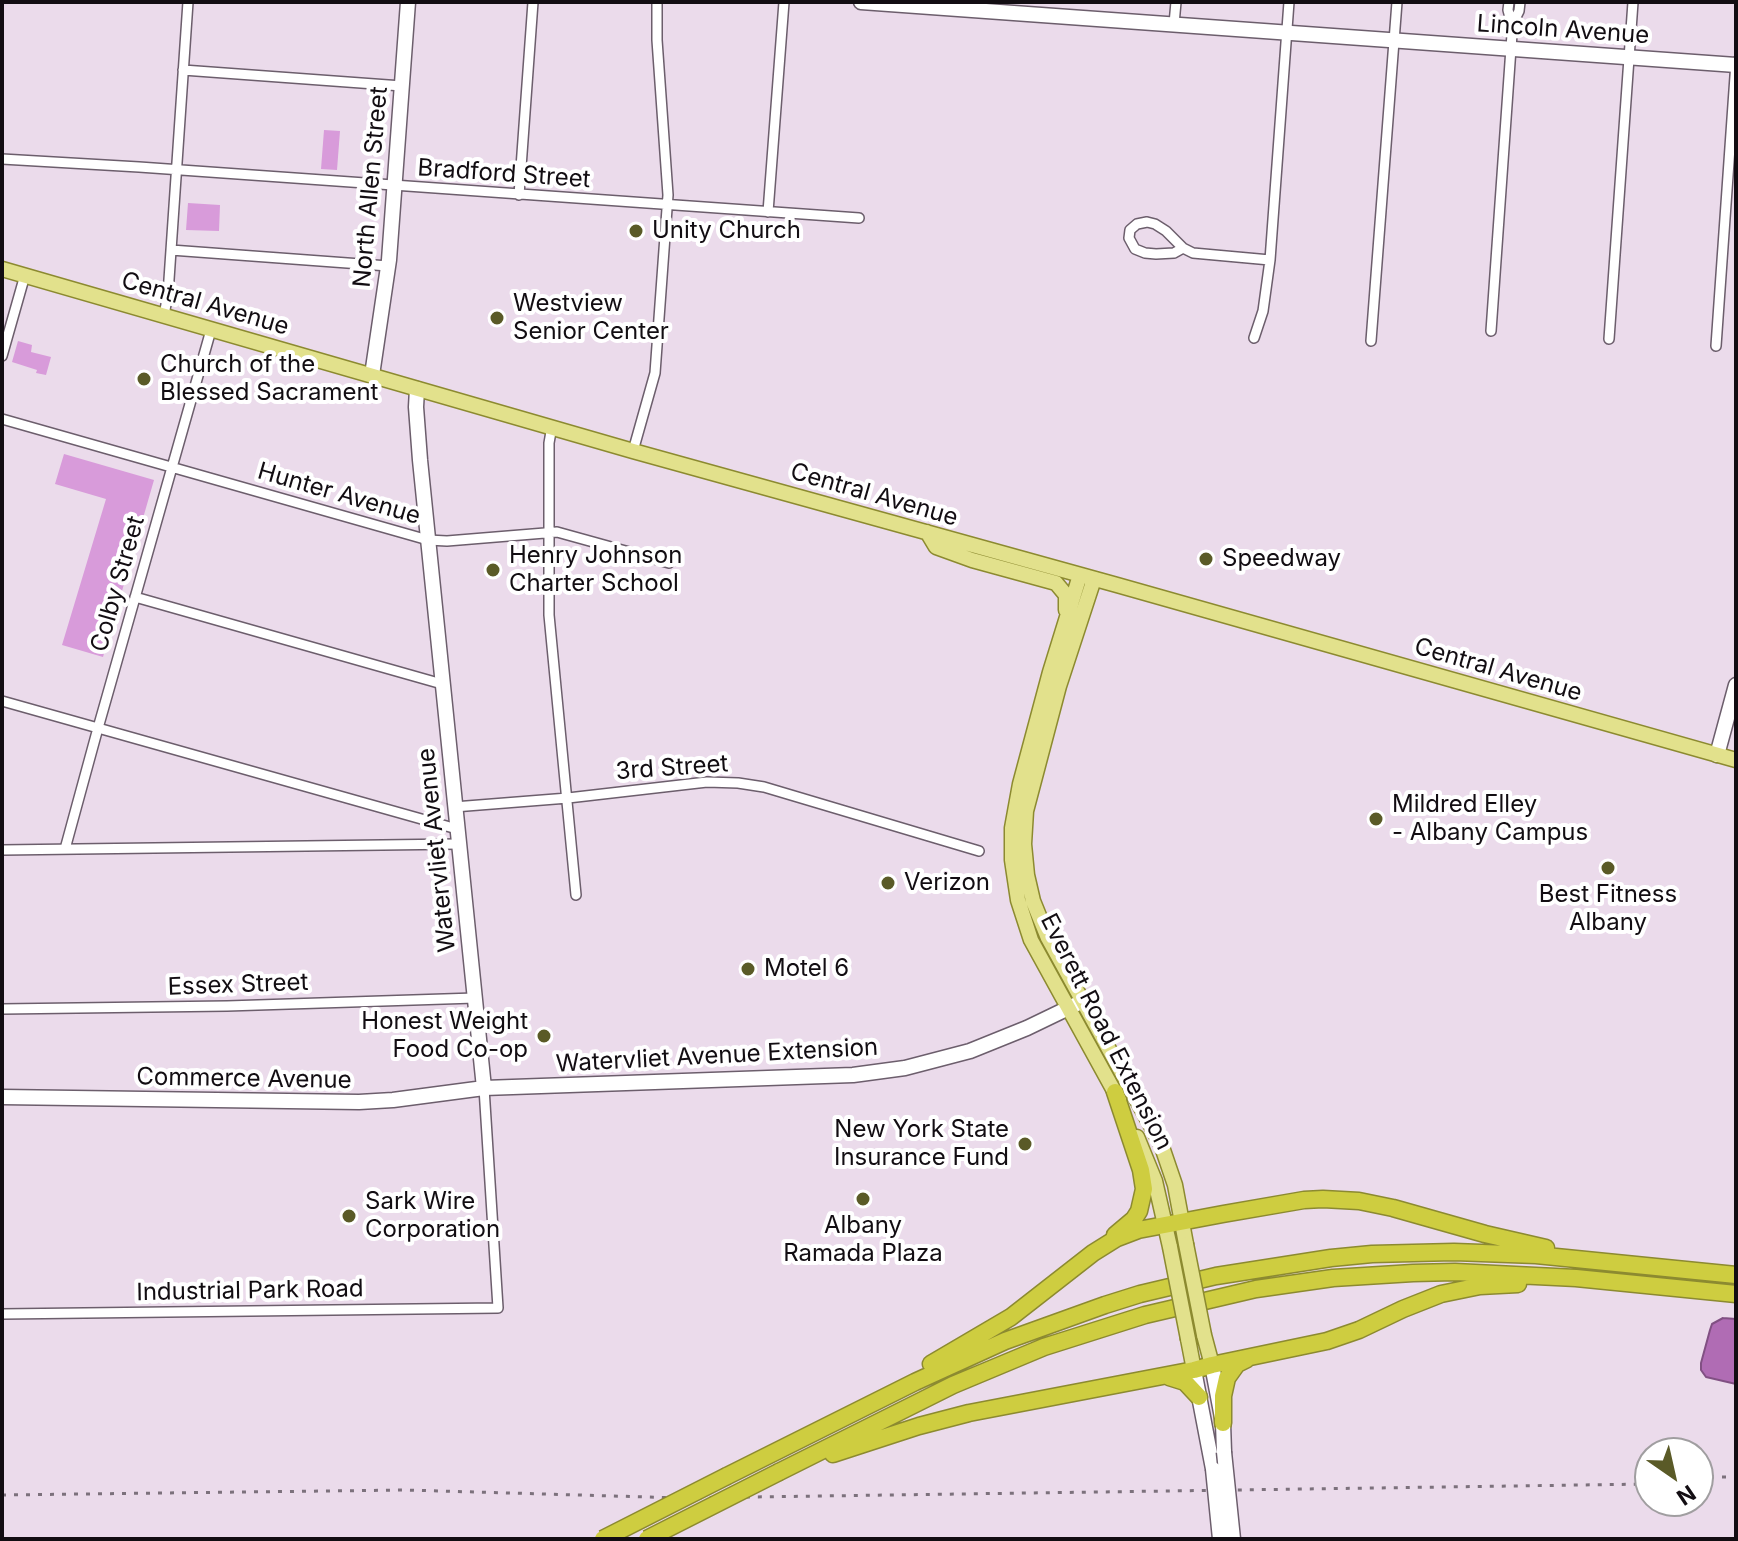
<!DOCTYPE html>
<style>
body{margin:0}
#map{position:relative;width:1738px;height:1541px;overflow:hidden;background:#ebdbeb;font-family:Inter,sans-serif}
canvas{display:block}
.frame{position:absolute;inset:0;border:4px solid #120d12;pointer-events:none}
.north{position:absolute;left:1634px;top:1437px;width:80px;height:80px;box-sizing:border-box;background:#fff;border:2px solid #a09ea0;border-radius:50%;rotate:146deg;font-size:22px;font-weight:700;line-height:32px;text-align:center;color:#120d12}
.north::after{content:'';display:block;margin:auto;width:28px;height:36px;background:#5a5a27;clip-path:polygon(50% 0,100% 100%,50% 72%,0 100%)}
</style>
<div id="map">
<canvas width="1738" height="1541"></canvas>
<div class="frame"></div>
<div class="north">N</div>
</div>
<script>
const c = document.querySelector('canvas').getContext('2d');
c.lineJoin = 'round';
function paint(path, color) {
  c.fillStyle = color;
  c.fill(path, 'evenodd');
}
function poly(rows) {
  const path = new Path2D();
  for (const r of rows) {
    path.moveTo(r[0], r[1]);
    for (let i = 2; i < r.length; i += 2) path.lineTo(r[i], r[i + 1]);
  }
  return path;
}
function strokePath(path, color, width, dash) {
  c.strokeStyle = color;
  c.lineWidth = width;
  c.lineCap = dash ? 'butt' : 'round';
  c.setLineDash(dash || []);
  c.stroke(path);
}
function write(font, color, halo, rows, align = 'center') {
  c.font = font + ' Inter,sans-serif';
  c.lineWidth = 8;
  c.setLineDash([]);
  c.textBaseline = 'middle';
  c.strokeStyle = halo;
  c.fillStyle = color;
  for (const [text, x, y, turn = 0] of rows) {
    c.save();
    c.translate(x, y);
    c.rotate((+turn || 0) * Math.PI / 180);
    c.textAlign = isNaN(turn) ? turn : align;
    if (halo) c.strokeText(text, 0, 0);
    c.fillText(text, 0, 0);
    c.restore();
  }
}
const green = poly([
 [324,130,340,131,337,170,321,169],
 [188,203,220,205,219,231,186,230],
 [18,341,32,345,31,352,51,357,46,375,36,373,37,370,12,362],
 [64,454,154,480,103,657,62,645,106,499,55,484]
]);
const water = poly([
 [1723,1318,1736,1319,1736,1384,1706,1377,1701,1370,1701,1363,1710,1330,1712,1324,1723,1318]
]);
const street = poly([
 [1509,2,1508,10,1512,25],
 [1174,24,1176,2],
 [183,70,402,86],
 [2,159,139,167,859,218],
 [519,195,533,2],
 [768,212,784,2],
 [1147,222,1155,224,1166,231,1183,248,1174,253,1156,254,1145,253,1135,249,1129,238,1130,230,1137,224,1147,222],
 [1183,248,1193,253,1270,260],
 [171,250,388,266],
 [164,315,168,294,188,2],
 [1491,331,1512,34,1512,25,1519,11,1520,2],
 [1254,338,1263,311,1270,260,1289,2],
 [1609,339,1633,2],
 [1371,341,1397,2],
 [1716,346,1736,62],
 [2,356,25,275],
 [2,419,428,540,447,541,557,532,669,563],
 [552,426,549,443,549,615,576,895],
 [633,451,655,373,668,195,657,40,657,2],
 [135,597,442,684],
 [2,701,457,829],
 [454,807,568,798,707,782,738,783,764,787,979,851],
 [65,849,98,728,211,330],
 [2,850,458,844],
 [2,1009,227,1006,475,998],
 [2,1314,498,1308,484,1088]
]);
const secondary = poly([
 [861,2,1736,65],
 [372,375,389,260,408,2],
 [417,389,416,407,420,460,484,1088],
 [1717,755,1736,685],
 [2,1097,359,1102,393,1100,484,1088,853,1075,905,1068,970,1051,1027,1028,1083,1001],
 [1212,1365,1223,1423,1224,1452],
 [1194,1370,1213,1469]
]);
const primary = poly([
 [2,269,633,451,1117,585,1736,760],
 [927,532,936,547,972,560,1056,583,1066,595,1066,610],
 [1080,575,1050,672,1020,784,1012,828,1012,860,1018,900,1031,940,1119,1100],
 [1094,579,1059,686,1026,811,1024,844,1027,875,1033,901,1048,938,1161,1144,1175,1185,1186,1244],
 [1137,1137,1155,1181,1170,1247],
 [1204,1335,1212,1365],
 [1188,1339,1194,1370]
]);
const highway = poly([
 [1115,1092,1141,1170,1144,1189,1139,1211,1134,1219,1115,1235],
 [931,1364,1011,1317,1093,1253,1117,1238,1138,1230,1223,1214,1304,1200,1323,1199,1359,1201,1393,1208,1485,1234,1546,1248],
 [1169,1377,1185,1382,1199,1397],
 [1223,1423,1223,1396,1227,1378,1237,1364,1247,1359],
 [833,1454,919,1426,969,1413,1194,1370,1212,1365,1327,1341,1359,1330,1403,1309,1441,1294,1480,1286,1518,1284],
 [779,1472,953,1385,1044,1347,1145,1315,1256,1289,1333,1278,1413,1273,1455,1272,1576,1278,1736,1294],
 [727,1476,915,1382,1005,1341,1105,1305,1140,1294,1216,1276,1331,1258,1372,1254,1454,1252,1536,1255,1736,1275]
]);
const rail = poly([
 [1698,1477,1736,1477],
 [2,1495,405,1490,683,1498,1650,1484]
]);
const secondaryBridge = poly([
 [1224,1452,1233,1539],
 [1213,1469,1220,1539]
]);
const primaryBridge = poly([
 [1186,1244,1204,1335],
 [1170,1247,1188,1339]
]);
const highwayBridge = poly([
 [603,1539,727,1476],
 [647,1539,779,1472]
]);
const markers = [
 [636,231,8,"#5a5a27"],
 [497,318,8,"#5a5a27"],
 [144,379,8,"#5a5a27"],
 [1206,559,8,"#5a5a27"],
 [493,570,8,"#5a5a27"],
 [1376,819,8,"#5a5a27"],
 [1608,868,8,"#5a5a27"],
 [888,883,8,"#5a5a27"],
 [748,969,8,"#5a5a27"],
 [544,1036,8,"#5a5a27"],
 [1025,1144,8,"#5a5a27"],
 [863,1199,8,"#5a5a27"],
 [349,1216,8,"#5a5a27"]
];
const streetNames = [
 ["Lincoln Avenue",1563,30,4],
 ["Bradford Street",504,174,4],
 ["North Allen Street",371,187,-85],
 ["Central Avenue",205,304,16],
 ["Hunter Avenue",339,494,16],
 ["Central Avenue",874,495,16],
 ["Colby Street",118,584,-74],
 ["Central Avenue",1498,670,16],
 ["3rd Street",672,768,-4],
 ["Watervliet Avenue",437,850,-96],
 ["Essex Street",238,985,-2],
 ["Everett Road Extension",1106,1032,63],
 ["Watervliet Avenue Extension",717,1056,-3],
 ["Commerce Avenue",244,1079,1],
 ["Industrial Park Road",250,1291,-1]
];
const poiNames = [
 ["Unity Church",652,231],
 ["Westview",513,304],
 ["Senior Center",513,332],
 ["Church of the",160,365],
 ["Blessed Sacrament",160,393],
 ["Henry Johnson",509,556],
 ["Charter School",509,584],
 ["Speedway",1222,559],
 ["Mildred Elley",1392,805],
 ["- Albany Campus",1392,833],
 ["Verizon",904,883],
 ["Best Fitness",1608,895,"center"],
 ["Albany",1608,923,"center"],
 ["Motel 6",764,969],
 ["Honest Weight",528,1022,"right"],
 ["Food Co-op",528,1050,"right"],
 ["New York State",1009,1130,"right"],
 ["Insurance Fund",1009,1158,"right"],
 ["Sark Wire",365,1202],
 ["Corporation",365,1230],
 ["Albany",863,1226,"center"],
 ["Ramada Plaza",863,1254,"center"]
];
paint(green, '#d89bda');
paint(water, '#b06cb4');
strokePath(water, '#815083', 2);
strokePath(street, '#6c5e6c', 12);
strokePath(secondary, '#6c5e6c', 17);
strokePath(primary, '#8c8a30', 17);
strokePath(highway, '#8c8a30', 19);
strokePath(street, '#fff', 9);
strokePath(secondary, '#fff', 14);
strokePath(primary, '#e2e18c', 14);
strokePath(highway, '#cecd40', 16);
strokePath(rail, '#7c717c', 3, [4, 8]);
strokePath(secondaryBridge, '#6c5e6c', 17, []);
strokePath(primaryBridge, '#8c8a30', 17, []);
strokePath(highwayBridge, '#8c8a30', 19, []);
strokePath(secondaryBridge, '#fff', 14);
strokePath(primaryBridge, '#e2e18c', 14);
strokePath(highwayBridge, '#cecd40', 16);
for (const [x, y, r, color] of markers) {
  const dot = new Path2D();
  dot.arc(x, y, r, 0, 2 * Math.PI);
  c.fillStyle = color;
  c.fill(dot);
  strokePath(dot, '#fff', 3);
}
write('24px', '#120d12', '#fff', streetNames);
write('24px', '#120d12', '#fff', poiNames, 'left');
</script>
